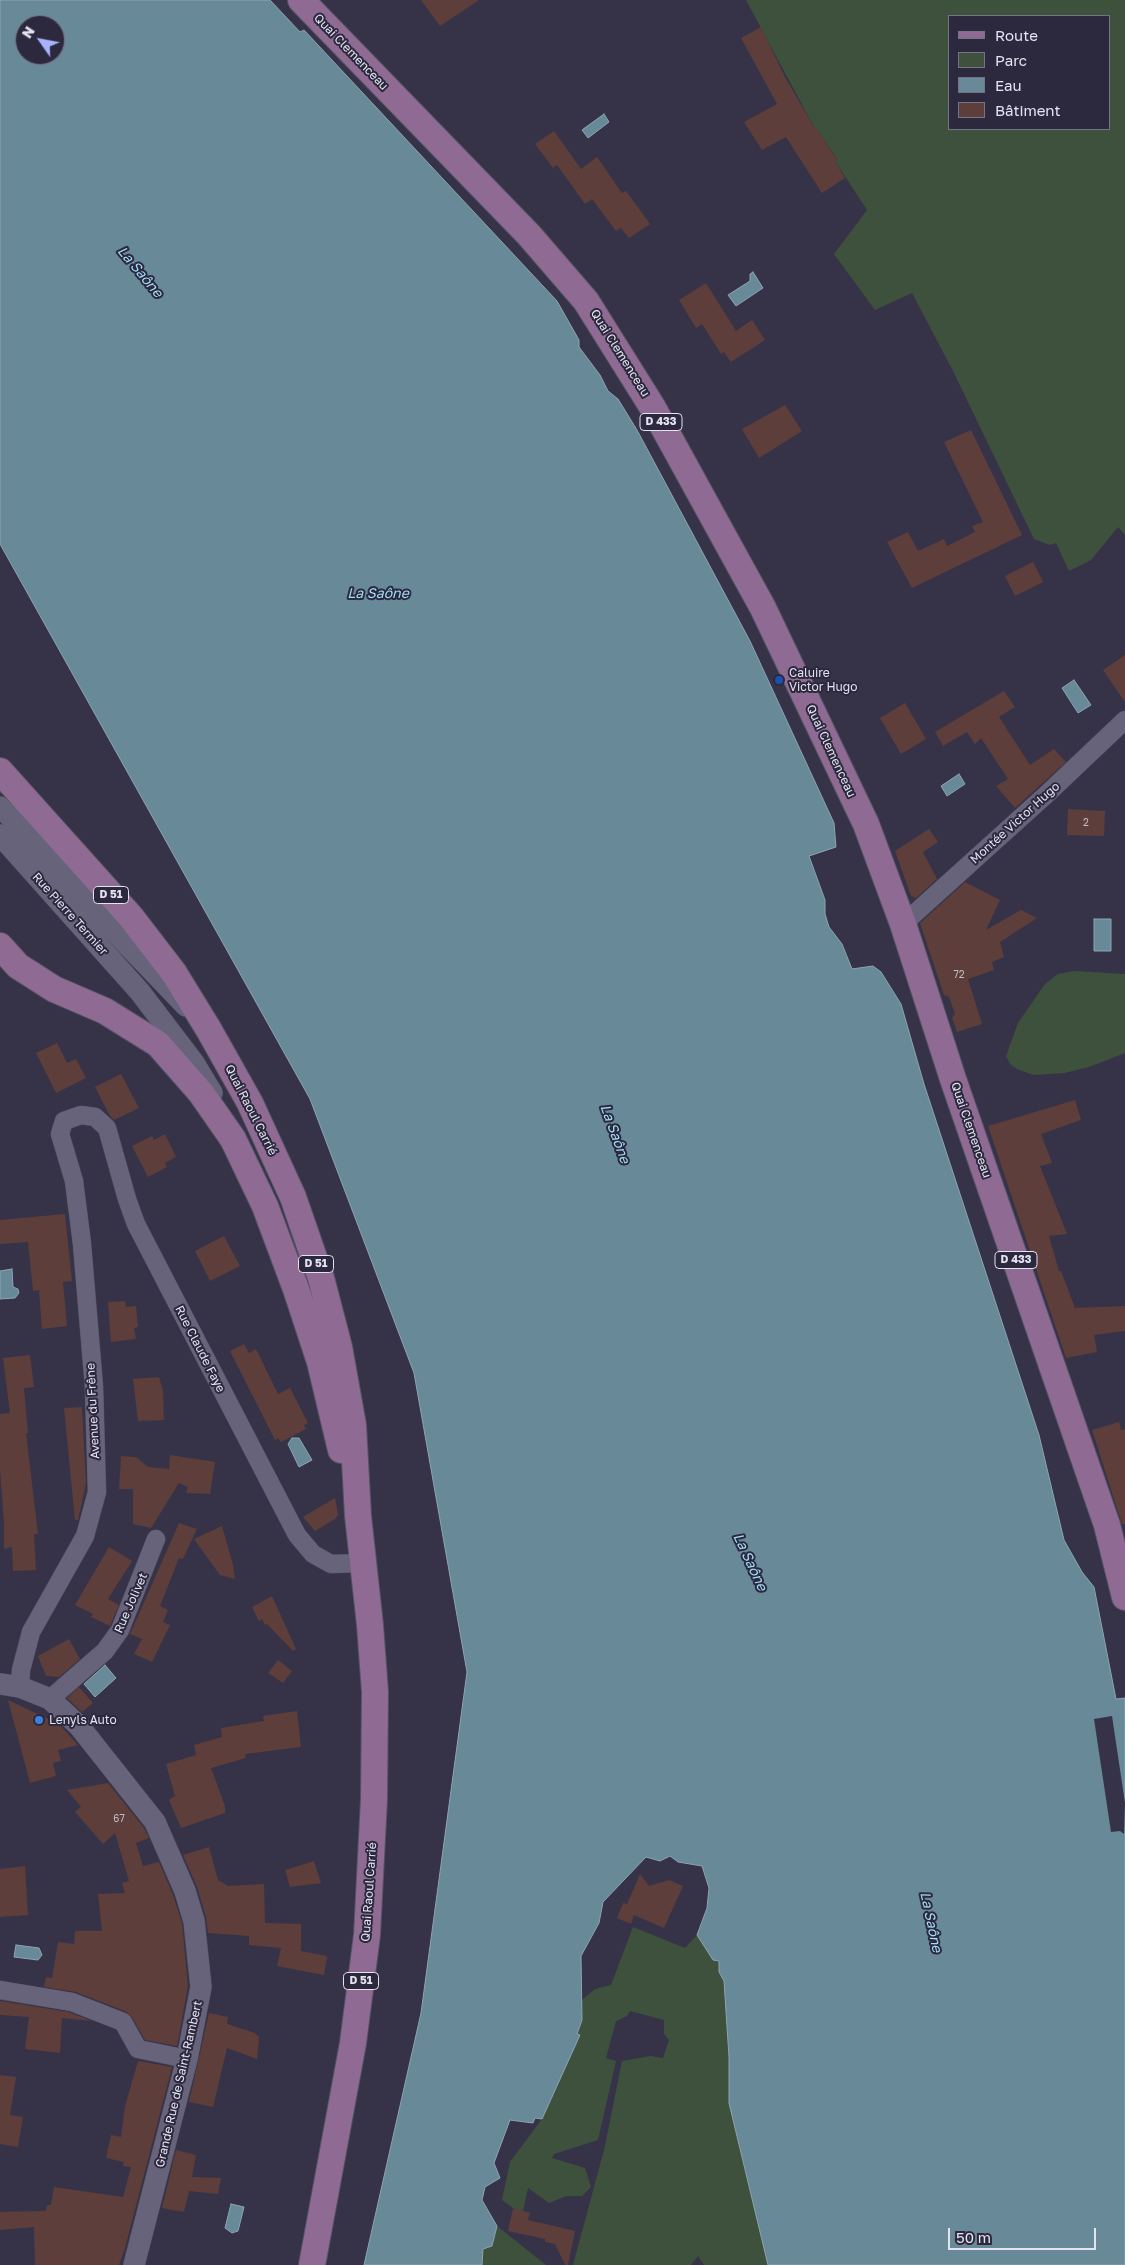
<!DOCTYPE html>
<meta charset="utf-8">
<style>
body{margin:0}
#map{position:relative;width:1125px;height:2265px;overflow:hidden;background:#363348;font-family:"Golos Text",sans-serif}
canvas{display:block}
.legend{position:absolute;left:948px;top:15px;width:162px;height:115px;box-sizing:border-box;background:#2c293e;border:1px solid #767386;margin:0;padding:6px 9px;list-style:none;font-size:15px;color:#e4e3f1}
.legend li{display:flex;align-items:center;gap:10px;height:25px}
.legend b{width:25px;border:1px solid #767386}
.north{position:absolute;left:15px;top:15px;width:50px;height:50px;box-sizing:border-box;background:#2c293e;border:1px solid #767386;border-radius:50%;rotate:303deg;font-size:14px;font-weight:700;line-height:20px;text-align:center;color:#e4e3f1}
.north::after{content:'';display:block;margin:auto;width:18px;height:22px;background:#a7b1fc;clip-path:polygon(50% 0,100% 100%,50% 72%,0 100%)}
.scale{position:absolute;left:948px;top:2228px;width:148px;height:22px;box-sizing:border-box;border:2px solid #e4e3f1;border-top:0;padding-left:6px;font-size:15px;line-height:18px;white-space:nowrap;color:#e4e3f1;-webkit-text-stroke:4px #2c293e;paint-order:stroke}
</style>
<div id="map">
<canvas width="1125" height="2265"></canvas>
<ul class="legend">
<li><b style="height:6px;background:#8f6b94"></b>Route</li>
<li><b style="height:14px;background:#3e513c"></b>Parc</li>
<li><b style="height:14px;background:#688998"></b>Eau</li>
<li><b style="height:14px;background:#5d3e3b"></b>Bâtiment</li>
</ul>
<div class="north">N</div>
<div class="scale">50 m</div>
</div>
<script>
const c = document.querySelector('canvas').getContext('2d');
c.lineJoin = 'round';
function paint(path, color) {
  c.fillStyle = color;
  c.fill(path, 'evenodd');
}
function poly(rows) {
  const path = new Path2D();
  for (const r of rows) {
    path.moveTo(r[0], r[1]);
    for (let i = 2; i < r.length; i += 2) path.lineTo(r[i], r[i + 1]);
  }
  return path;
}
function strokePath(path, color, width, dash) {
  c.strokeStyle = color;
  c.lineWidth = width;
  c.lineCap = dash ? 'butt' : 'round';
  c.setLineDash(dash || []);
  c.stroke(path);
}
function write(font, color, halo, rows, align = 'center') {
  c.font = font + ' "Golos Text",sans-serif';
  c.lineWidth = 4;
  c.setLineDash([]);
  c.textBaseline = 'middle';
  c.strokeStyle = halo;
  c.fillStyle = color;
  for (const [text, x, y, turn = 0] of rows) {
    c.save();
    c.translate(x, y);
    c.rotate((+turn || 0) * Math.PI / 180);
    c.textAlign = isNaN(turn) ? turn : align;
    if (halo) c.strokeText(text, 0, 0);
    c.fillText(text, 0, 0);
    c.restore();
  }
}
const green = poly([
 [746,0,1125,0,1125,535,1118,527,1091,560,1069,571,1056,543,1050,545,1034,539,953,371,912,293,875,310,834,254,867,210,835,161,837,159,817,129,815,129],
 [949,16,1109,16,1109,129,949,129],
 [1074,971,1125,974,1125,1053,1089,1067,1065,1073,1033,1075,1017,1069,1010,1064,1006,1056,1018,1023,1045,984,1058,974],
 [633,1927,685,1948,697,1935,713,1960,719,1961,719,1972,724,1981,729,2057,729,2103,768,2265,704,2265,698,2256,691,2265,573,2265,605,2146,622,2061,651,2056,663,2058,669,2040,664,2034,664,2020,630,2011,627,2016,616,2021,606,2058,616,2061,598,2140,554,2154,552,2158,585,2168,591,2187,582,2196,566,2196,549,2203,528,2188,523,2211,513,2208,502,2200,510,2162,542,2119,579,2035,577,2034,582,2020,581,2001,595,1989,611,1985],
 [497,2226,546,2265,482,2265,483,2249,492,2246]
]);
const water = poly([
 [0,0,270,0,300,32,304,30,557,301,579,340,579,347,600,375,608,391,618,399,637,430,750,641,834,823,836,847,809,856,825,900,825,914,829,927,842,944,852,969,873,966,881,972,901,1004,924,1084,1039,1435,1064,1540,1082,1572,1094,1587,1116,1699,1125,1698,1125,2265,768,2265,729,2103,729,2057,724,1981,719,1972,719,1961,713,1960,697,1935,707,1908,709,1888,702,1866,678,1862,670,1856,660,1861,646,1857,603,1902,599,1923,581,1956,582,2020,577,2034,580,2035,542,2119,535,2118,533,2123,510,2120,494,2163,500,2178,485,2187,482,2200,497,2226,492,2246,483,2249,482,2265,364,2265,421,2013,467,1672,414,1373,310,1099,0,544,0,0],
 [25,25,55,25,55,55,25,55,25,25],
 [604,114,609,122,588,138,582,130,604,114],
 [753,272,763,288,736,306,728,295,750,281,750,274,753,272],
 [1074,680,1091,705,1078,713,1062,688,1074,680],
 [959,774,965,784,947,796,941,786,959,774],
 [1094,919,1111,919,1111,951,1094,951,1094,919],
 [12,1269,13,1287,18,1289,19,1293,15,1298,0,1299,0,1271,12,1269],
 [292,1438,299,1438,312,1460,299,1467,288,1444,292,1438],
 [105,1665,116,1678,95,1697,84,1684,105,1665],
 [16,1945,39,1948,42,1955,38,1960,14,1957,16,1945],
 [231,2204,244,2207,238,2231,232,2233,225,2228,231,2204]
]);
const pier = poly([
 [1112,1716,1125,1803,1124,1834,1120,1831,1111,1832,1094,1719]
]);
const building = poly([
 [421,0,479,0,440,26],
 [761,27,785,77,815,129,817,129,837,160,835,161,845,178,822,193,786,137,762,150,744,122,777,104,741,38],
 [554,131,581,169,597,157,622,193,626,191,650,224,629,238,621,228,616,231,592,199,585,204,557,165,553,168,535,144],
 [706,283,736,331,752,320,765,340,731,362,724,352,721,354,702,324,696,328,679,300],
 [785,405,802,431,759,458,742,429],
 [971,430,1022,535,912,588,887,542,908,532,918,551,944,539,947,546,975,532,972,526,983,522,944,442],
 [1033,562,1043,582,1015,596,1005,576],
 [1125,655,1125,702,1103,670],
 [1004,691,1015,707,999,717,1030,765,1054,749,1066,762,1015,808,996,786,1008,779,981,738,975,744,967,732,943,746,935,732],
 [905,703,926,739,901,754,880,718],
 [1068,809,1105,811,1104,836,1067,835],
 [929,829,938,842,923,852,937,879,916,898,911,896,895,851],
 [965,882,1000,900,986,930,1021,910,1037,918,1000,942,1004,957,992,962,994,970,968,979,982,1024,957,1032,952,1018,955,1014,949,997,944,995,920,923],
 [57,1043,67,1063,76,1059,86,1078,56,1093,36,1053],
 [121,1074,139,1108,114,1120,110,1116,95,1087],
 [1075,1100,1081,1120,1041,1134,1052,1163,1040,1166,1067,1234,1049,1236,1059,1271,1061,1271,1075,1308,1125,1306,1125,1331,1094,1335,1097,1352,1066,1358,988,1126],
 [165,1134,176,1157,165,1163,167,1167,148,1177,132,1146,152,1136,154,1140],
 [65,1214,72,1281,63,1282,67,1326,42,1329,39,1290,33,1291,28,1242,0,1244,0,1220],
 [224,1236,240,1266,210,1281,195,1251],
 [125,1301,126,1307,136,1306,138,1327,134,1328,136,1339,111,1342,108,1302],
 [244,1344,249,1353,256,1349,278,1394,290,1388,308,1423,304,1425,306,1429,281,1442,278,1438,275,1440,230,1351],
 [30,1355,34,1387,24,1388,28,1433,26,1433,38,1534,34,1534,36,1570,13,1571,12,1547,4,1549,4,1523,0,1469,0,1414,10,1413,3,1358],
 [159,1377,163,1391,164,1420,138,1421,133,1379],
 [82,1407,86,1483,78,1520,75,1520,64,1408],
 [1119,1422,1121,1430,1125,1429,1125,1524,1122,1524,1092,1430],
 [170,1455,215,1462,210,1494,186,1493,188,1487,179,1483,151,1528,133,1524,133,1489,119,1489,121,1456,136,1457,148,1467,169,1469],
 [335,1498,338,1515,335,1519,315,1531,303,1517],
 [179,1523,197,1529,183,1559,179,1558,160,1606,168,1610,163,1622,170,1625,152,1662,134,1654,142,1639,130,1634],
 [222,1526,233,1565,235,1579,220,1575,194,1539],
 [109,1547,132,1561,108,1599,119,1605,110,1626,91,1617,93,1614,75,1605],
 [272,1596,296,1649,293,1651,267,1624,265,1625,262,1619,259,1621,252,1607],
 [69,1639,80,1659,59,1677,46,1676,38,1656],
 [278,1660,292,1671,283,1683,268,1673],
 [79,1687,93,1703,82,1712,67,1698],
 [8,1700,59,1724,78,1745,58,1750,61,1761,53,1763,56,1776,30,1783],
 [297,1711,301,1747,245,1754,246,1758,211,1768,225,1806,225,1813,181,1828,169,1800,175,1796,166,1764,196,1755,194,1745,222,1737,221,1728,264,1721,263,1716],
 [108,1783,144,1828,149,1838,136,1843,143,1866,159,1862,173,1895,182,1923,188,1986,177,2046,145,2040,132,2017,127,2012,76,1992,44,1987,46,1977,52,1978,58,1942,74,1944,75,1931,102,1931,98,1894,125,1893,122,1883,129,1881,115,1833,103,1844,75,1812,81,1807,67,1790],
 [209,1847,218,1880,228,1886,264,1884,265,1923,301,1924,301,1951,327,1956,324,1975,277,1966,281,1948,249,1945,249,1936,208,1933,206,1917,197,1887,183,1855],
 [314,1861,321,1883,290,1887,285,1870],
 [25,1866,28,1915,0,1917,0,1869],
 [640,1874,649,1886,669,1880,683,1886,664,1928,634,1915,631,1924,617,1918,623,1903,627,1904],
 [0,2001,69,2012,92,2021,62,2018,60,2053,25,2049,29,2017,0,2015],
 [209,2013,228,2017,227,2024,255,2033,259,2037,257,2059,227,2048,213,2107,189,2102],
 [138,2061,172,2067,125,2248,119,2265,35,2265,34,2227,0,2230,0,2212,46,2211,47,2205,51,2205,54,2187,123,2197,131,2167,123,2166,124,2162,106,2158,111,2135,121,2137,125,2106],
 [0,2075,16,2077,10,2115,23,2117,18,2147,0,2144],
 [176,2150,196,2155,192,2177,221,2178,218,2194,189,2191,184,2212,162,2208],
 [513,2208,530,2213,528,2220,575,2231,568,2265,565,2265,555,2244,545,2242,545,2239,508,2231]
]);
const minor = poly([
 [903,924,1048,793,1125,720],
 [20,1687,21,1670,31,1632,85,1536,97,1492,94,1387,82,1244,74,1181,60,1134,64,1121,81,1115,95,1117,107,1128,127,1199,136,1224,297,1535,313,1554,331,1564,365,1563],
 [50,1699,105,1651,120,1630,156,1539],
 [0,1990,72,2002,123,2022,138,2049,187,2059]
]);
const tertiary = poly([
 [0,807,22,828,112,929,186,1006],
 [0,835,140,992,194,1063,212,1093],
 [0,1684,20,1687,50,1699,79,1726,155,1822,185,1891,194,1921,201,1987,187,2059,134,2265]
]);
const primary = poly([
 [301,0,529,235,586,301,653,408,763,608,866,824,903,924,953,1079,1107,1525,1125,1597],
 [0,771,131,917,174,973,209,1030,250,1103,293,1197,321,1278,339,1347,353,1425,358,1516,370,1625,375,1692,374,1799,367,1935,353,2043,312,2265],
 [0,946,18,966,54,989,105,1011,158,1044,201,1093,233,1139,265,1206,296,1289,320,1362,341,1450]
]);
const markers = [
 [779,680,5,"#1a4fb4"],
 [39,1720,5,"#3f7fe0"]
];
const numberNames = [
 ["2",1086,823],
 ["72",959,975],
 ["67",119,1819]
];
const shields = [
 [661,422,42],
 [111,895,35],
 [1016,1260,42],
 [316,1264,35],
 [361,1981,35]
];
const shieldNames = [
 ["D 433",661,422],
 ["D 51",111,895],
 ["D 433",1016,1260],
 ["D 51",316,1264],
 ["D 51",361,1981]
];
const streetNames = [
 ["Quai Clemenceau",351,52,46],
 ["Quai Clemenceau",620,353,58],
 ["Quai Clemenceau",831,751,65],
 ["Montée Victor Hugo",1015,823,-42],
 ["Rue Pierre Termier",70,914,48],
 ["Quai Raoul Carrié",251,1110,63],
 ["Quai Clemenceau",971,1130,71],
 ["Rue Claude Faye",200,1349,63],
 ["Avenue du Frêne",93,1411,-93],
 ["Rue Jolivet",131,1603,-66],
 ["Quai Raoul Carrié",369,1892,-86],
 ["Grande Rue de Saint-Rambert",179,2084,-77]
];
const poiNames = [
 ["Caluire",789,673],
 ["Victor Hugo",789,687],
 ["Lenyls Auto",49,1720]
];
const waterNames = [
 ["La Saône",140,272,50],
 ["La Saône",378,594],
 ["La Saône",615,1134,70],
 ["La Saône",750,1562,65],
 ["La Saône",931,1922,78]
];
paint(green, '#3e513c');
paint(water, '#688998');
strokePath(water, '#8da4b3', 1);
paint(pier, '#363348');
paint(building, '#5d3e3b');
strokePath(minor, '#555265', 19);
strokePath(tertiary, '#555265', 22);
strokePath(primary, '#555265', 28);
strokePath(minor, '#67637b', 18);
strokePath(tertiary, '#67637b', 21);
strokePath(primary, '#8f6b94', 26);
for (const [x, y, r, color] of markers) {
  const dot = new Path2D();
  dot.arc(x, y, r, 0, 2 * Math.PI);
  c.fillStyle = color;
  c.fill(dot);
  strokePath(dot, '#2c293e', 2);
}
write('10px', '#c2bac4', null, numberNames);
for (const [x, y, w] of shields) {
  const box = new Path2D();
  box.roundRect(x - w / 2, y - 8.5, w, 17, 4);
  c.fillStyle = '#2c293e';
  c.fill(box);
  strokePath(box, '#e4e3f1', 1);
}
write('bold 11px', '#e4e3f1', null, shieldNames);
write('12px', '#e4e3f1', '#2c293e', streetNames);
write('12px', '#e4e3f1', '#2c293e', poiNames, 'left');
write('italic 14px', '#9fdcf8', '#2c293e', waterNames);
</script>
